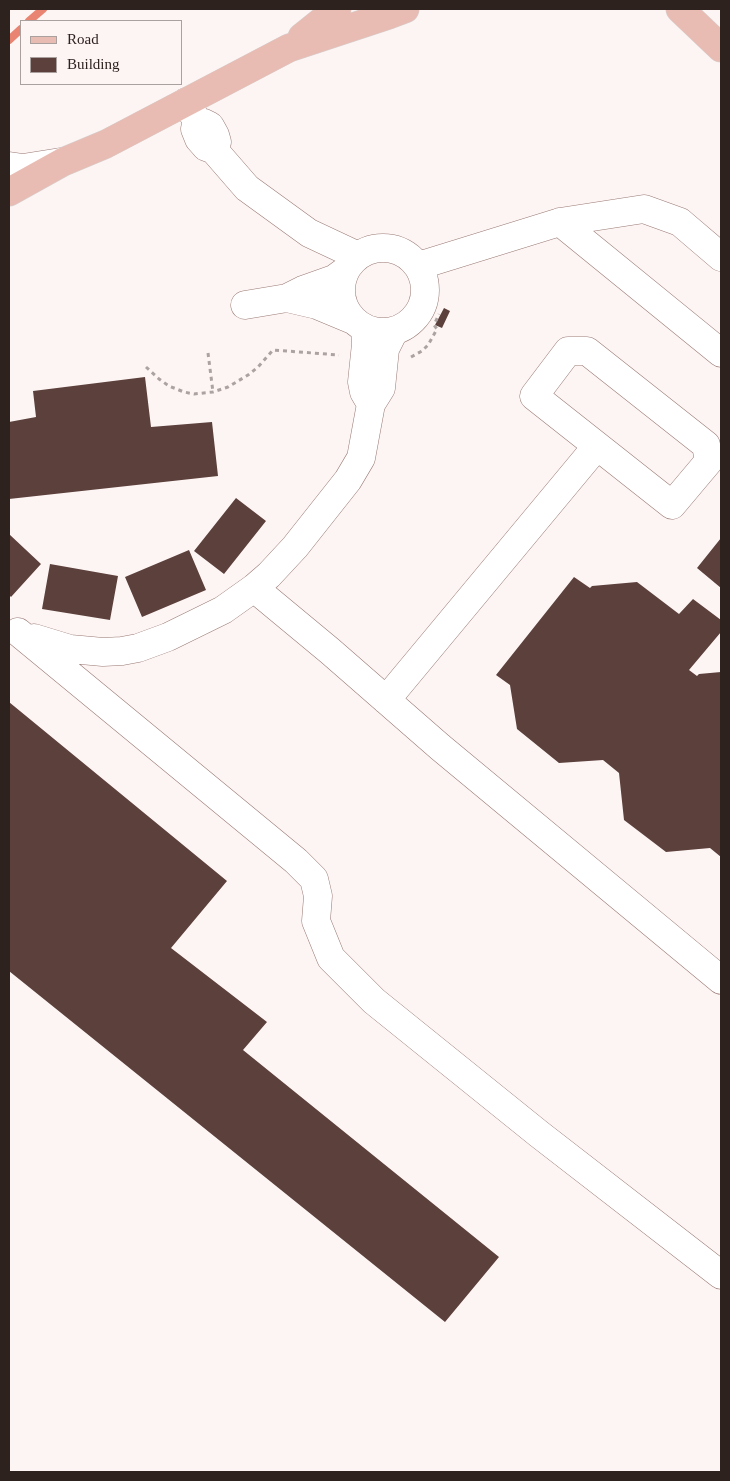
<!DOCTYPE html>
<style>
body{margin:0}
#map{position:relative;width:730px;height:1481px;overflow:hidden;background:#fdf5f4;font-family:Georgia,serif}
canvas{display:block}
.frame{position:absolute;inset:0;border:10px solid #2e221f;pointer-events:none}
.legend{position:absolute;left:20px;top:20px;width:162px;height:65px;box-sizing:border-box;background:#fdf5f4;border:1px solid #aaa19f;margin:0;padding:6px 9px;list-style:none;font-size:15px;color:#2e221f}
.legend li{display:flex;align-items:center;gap:10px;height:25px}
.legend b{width:25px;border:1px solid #aaa19f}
</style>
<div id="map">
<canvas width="730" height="1481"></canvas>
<div class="frame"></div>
<ul class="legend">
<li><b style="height:6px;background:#e9bcb3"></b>Road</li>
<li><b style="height:14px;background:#5c403b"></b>Building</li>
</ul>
</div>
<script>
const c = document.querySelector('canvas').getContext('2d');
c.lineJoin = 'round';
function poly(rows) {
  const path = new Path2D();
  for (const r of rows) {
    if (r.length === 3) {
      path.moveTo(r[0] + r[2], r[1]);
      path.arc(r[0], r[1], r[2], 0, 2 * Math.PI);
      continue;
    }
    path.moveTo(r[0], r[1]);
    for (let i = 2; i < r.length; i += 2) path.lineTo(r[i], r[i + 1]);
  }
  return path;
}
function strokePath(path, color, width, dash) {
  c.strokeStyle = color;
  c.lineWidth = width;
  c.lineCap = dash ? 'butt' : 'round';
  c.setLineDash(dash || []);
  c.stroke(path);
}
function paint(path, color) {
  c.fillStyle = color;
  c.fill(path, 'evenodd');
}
const stream = poly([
 [29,21,43,9],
 [9,40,21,29]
]);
const building = poly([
 [444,308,450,311,442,328,435,325],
 [145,377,151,427,212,422,218,476,9,499,9,422,36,417,33,391],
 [236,498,266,521,224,574,194,551],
 [9,534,41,564,11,597,9,595],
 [721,538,721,588,697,568],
 [189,550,206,590,142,617,125,577],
 [50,564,118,576,110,620,42,609],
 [574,577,590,588,592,586,637,582,679,614,693,599,721,620,721,632,689,670,697,676,699,674,721,672,721,857,710,848,666,852,624,820,619,773,603,760,559,763,517,729,510,685,496,675],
 [9,702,227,881,171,948,267,1022,243,1050,499,1257,445,1322,9,971]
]);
const path = poly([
 [208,353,213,392],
 [411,357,422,351,428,345,437,329,434,325,439,314],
 [146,367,159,379,169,386,184,392,194,394,213,392,228,387,248,375,258,367,273,350,339,355]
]);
const minor = poly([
 [186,102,197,121,195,129,199,139,206,147,214,150,217,142,215,135,210,126,204,123,197,121],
 [214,150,247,188,309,233,358,256],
 [9,166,23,168,61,162],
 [560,222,721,353],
 [383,290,42],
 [418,266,560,222,644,209,680,222,721,257],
 [287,298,317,305,353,320],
 [245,305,287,298,303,290,334,279,345,271],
 [365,328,366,344,362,382,364,392,371,404,381,388,385,349,394,331],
 [568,351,587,351,706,445,709,461,672,505,534,396,568,351],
 [254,588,330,651,440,747,721,980],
 [18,632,296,861,314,879,318,896,316,921,331,958,374,1001,539,1134,721,1275],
 [34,638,70,649,103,652,122,651,138,648,168,637,223,610,254,588,269,575,295,547,348,480,361,458,371,404],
 [386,700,597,446]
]);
const major = poly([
 [680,9,721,48],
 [302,37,337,9],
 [9,192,63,162,106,144,289,48,389,15,405,9]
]);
strokePath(stream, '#ea8472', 8);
paint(building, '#5c403b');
strokePath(minor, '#997a74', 29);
strokePath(major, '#d5d3d2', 29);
strokePath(path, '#aca3a1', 3, [4, 4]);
strokePath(minor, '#fff', 28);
strokePath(major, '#e9bcb3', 28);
</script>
